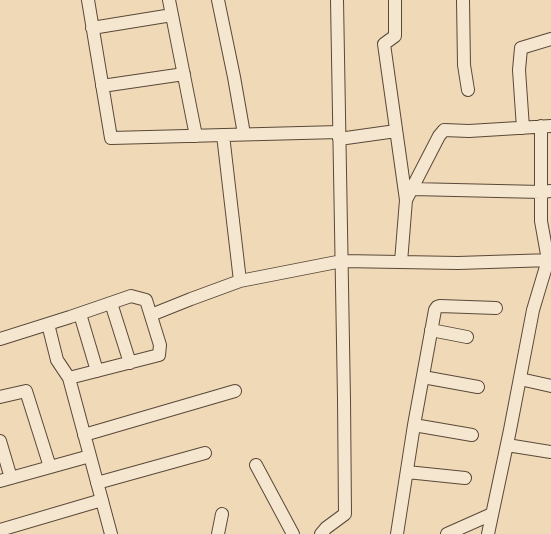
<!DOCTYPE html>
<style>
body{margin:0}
canvas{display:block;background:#efd9b6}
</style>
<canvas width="551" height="534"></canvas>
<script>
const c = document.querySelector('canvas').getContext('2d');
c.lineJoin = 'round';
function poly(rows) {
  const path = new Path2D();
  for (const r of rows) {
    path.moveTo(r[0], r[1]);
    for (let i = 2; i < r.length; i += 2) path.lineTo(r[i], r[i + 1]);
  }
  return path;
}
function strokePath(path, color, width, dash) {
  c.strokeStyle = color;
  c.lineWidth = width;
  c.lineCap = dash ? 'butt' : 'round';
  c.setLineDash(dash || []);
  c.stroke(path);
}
const minor = poly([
 [88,0,111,138,339,132],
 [169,0,196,136],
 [218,0,234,77,244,134],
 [395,0,395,36,384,44,406,200],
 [463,0,464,65,468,90],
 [92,28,172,15],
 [102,86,184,74],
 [523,128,519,70,521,48,551,39],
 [223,135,240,281],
 [339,139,396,131],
 [412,189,541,192,551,191],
 [401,262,406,200,439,136,444,130,469,131,551,126],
 [111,303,130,363],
 [80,314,97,371],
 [151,315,191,299,240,281,342,261,458,263,551,260],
 [48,324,57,360,69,378,111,534],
 [431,330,467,337],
 [0,339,70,317,131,296,146,300,160,345,159,355,69,378],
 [423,377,478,387],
 [520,379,551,386],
 [0,397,26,391,50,467],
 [414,425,472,435],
 [84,435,235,391],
 [0,441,11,478],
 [507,445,551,452],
 [256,465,293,534],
 [407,472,465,478],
 [0,481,90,456],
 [97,483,205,453],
 [0,530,102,500],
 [218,534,222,514],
 [321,534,326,528,345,514,344,399,337,0],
 [397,534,414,425,435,310,437,307,440,306,496,308],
 [447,534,492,514],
 [488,534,510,430,533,310,548,260,541,221,541,126]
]);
strokePath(minor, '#5a4839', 14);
strokePath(minor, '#f5e6d0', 12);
</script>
